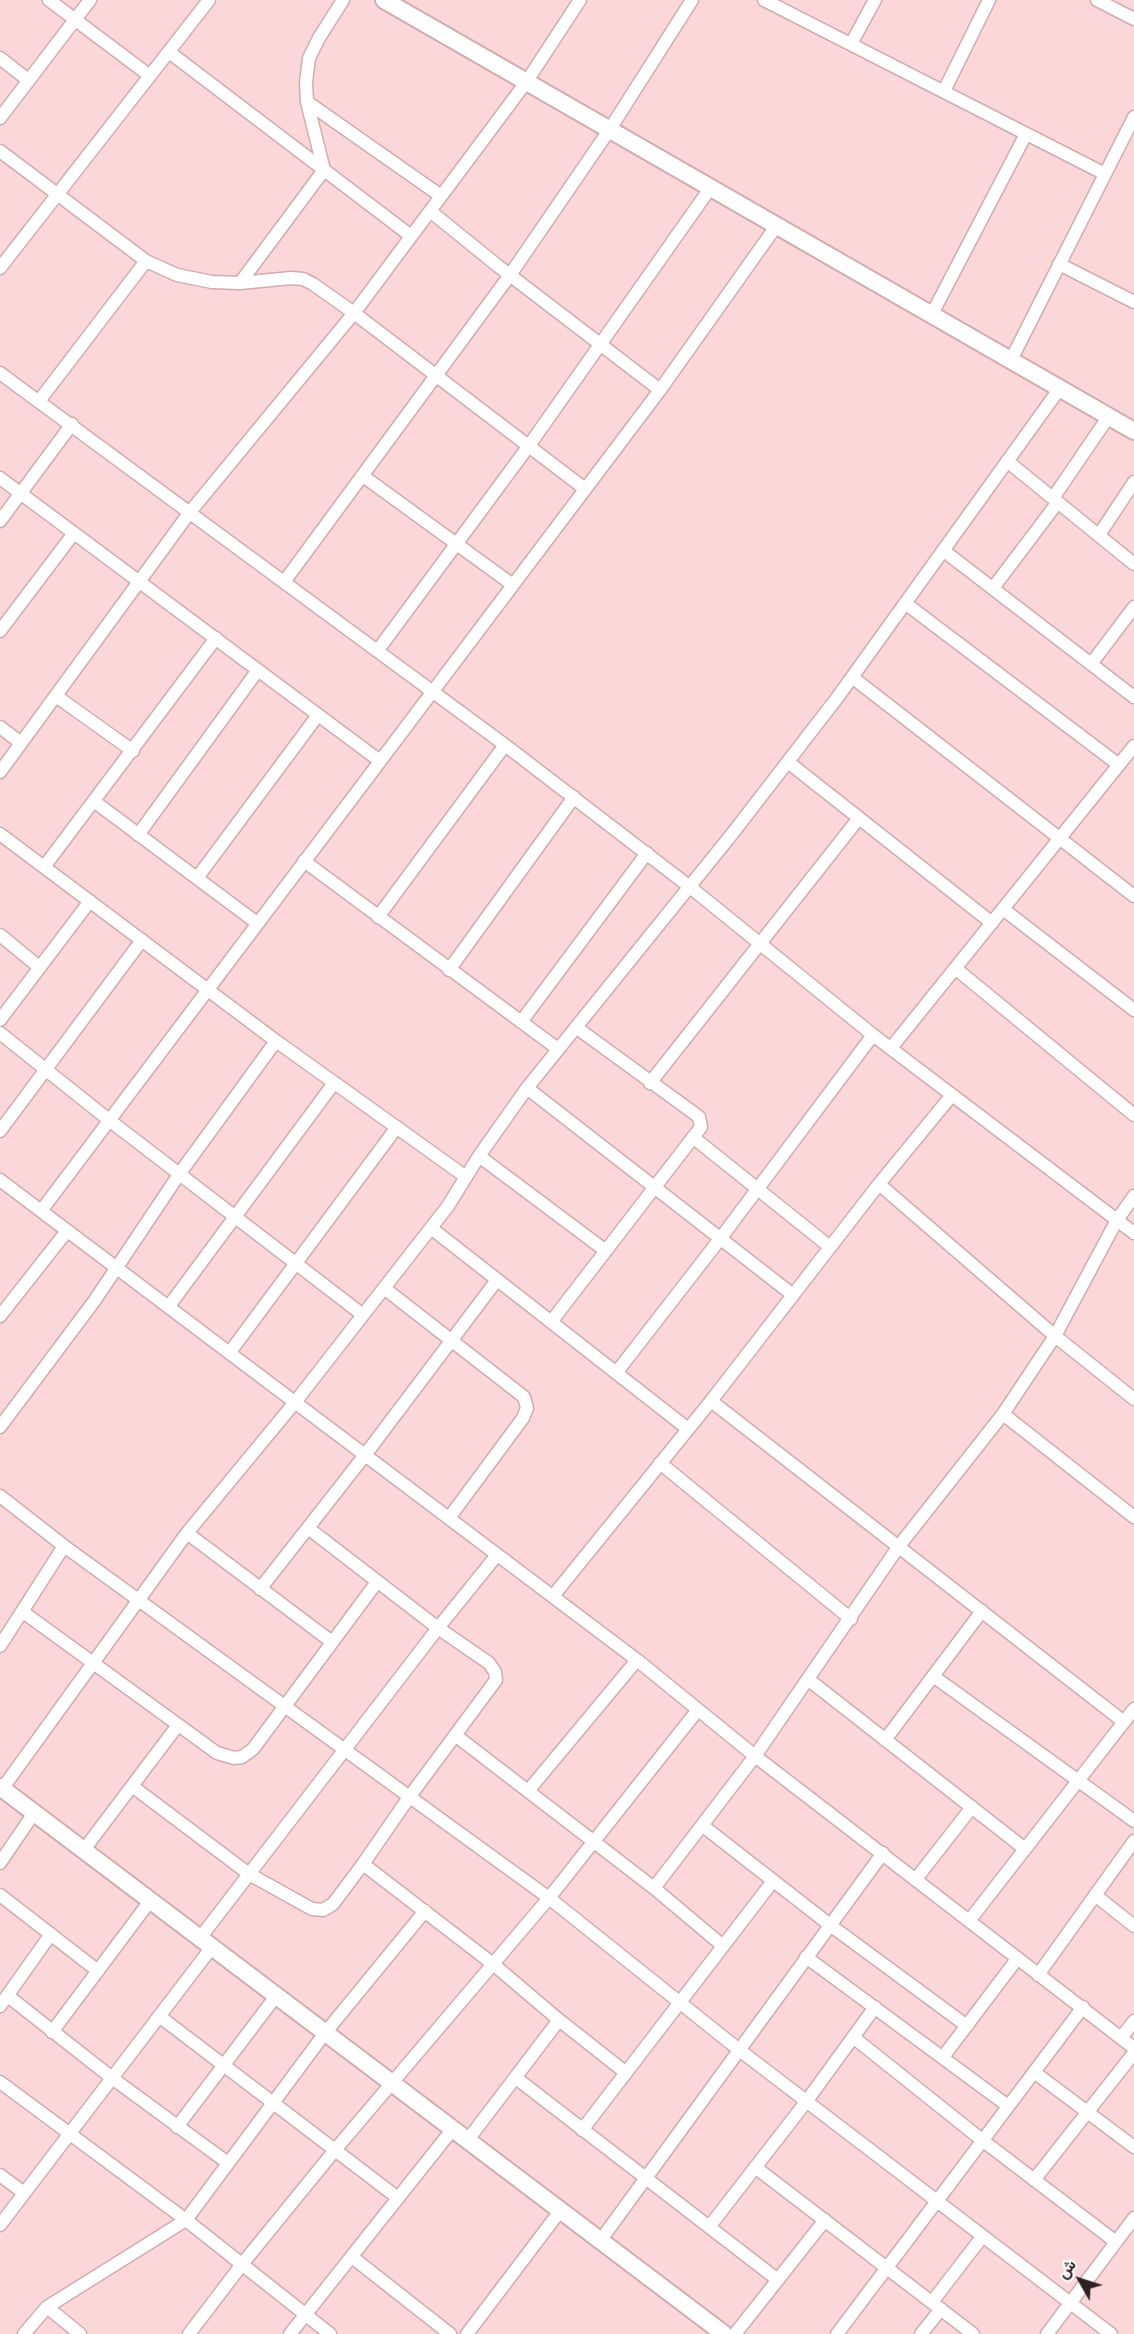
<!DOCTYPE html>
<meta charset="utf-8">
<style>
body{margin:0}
#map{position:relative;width:1134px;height:2334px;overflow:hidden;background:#fcd7d9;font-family:"IBM Plex Sans",Vazirmatn,sans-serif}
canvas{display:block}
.north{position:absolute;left:1050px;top:2250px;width:60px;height:60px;-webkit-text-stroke:4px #fff;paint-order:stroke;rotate:309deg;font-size:16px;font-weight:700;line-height:24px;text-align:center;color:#2e2122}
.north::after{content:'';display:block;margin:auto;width:21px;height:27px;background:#2e2122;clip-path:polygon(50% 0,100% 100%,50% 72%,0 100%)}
</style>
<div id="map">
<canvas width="1134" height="2334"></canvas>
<div class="north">ش</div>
</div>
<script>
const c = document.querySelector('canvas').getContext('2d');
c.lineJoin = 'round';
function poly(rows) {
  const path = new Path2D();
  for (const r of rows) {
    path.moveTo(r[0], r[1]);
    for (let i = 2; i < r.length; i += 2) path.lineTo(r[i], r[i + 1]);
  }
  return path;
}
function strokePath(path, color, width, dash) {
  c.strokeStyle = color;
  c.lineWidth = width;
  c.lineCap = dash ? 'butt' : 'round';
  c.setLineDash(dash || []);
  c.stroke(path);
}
const street = poly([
 [49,0,150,76],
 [764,0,1105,174],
 [1097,0,1134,19],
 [851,44,875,0],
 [169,52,411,236],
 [0,58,28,80],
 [944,91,989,0],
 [307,102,441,196],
 [0,118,90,0],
 [0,151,146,261,177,275,212,282,240,283,291,278,303,279,313,284,354,313,585,489],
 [430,211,498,266,660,390],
 [1059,264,1134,302],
 [0,268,209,0],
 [240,283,324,170,307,102,306,82,309,58,319,38,343,0],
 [932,314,1026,134],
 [1011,360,1134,117],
 [0,373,505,745,690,887,873,1035,1134,1233],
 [39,401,146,261],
 [1007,461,1134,564],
 [363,476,513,585],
 [0,478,380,761],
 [1053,498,1109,416],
 [0,521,72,424],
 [1099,535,1134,482],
 [944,551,1134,697],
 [284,582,510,275,610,129,692,0],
 [993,588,1058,502],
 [905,603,1119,765],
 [0,631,74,533],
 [378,650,528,447,711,187],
 [1091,664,1134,607],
 [852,677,1134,896],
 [56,696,133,751],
 [0,727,21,743],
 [788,762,992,923],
 [0,772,190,512,354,313,527,81,580,0],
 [95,802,257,923],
 [0,834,276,1041,466,1177],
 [138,835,258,670],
 [304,861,558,1049],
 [44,867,216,638],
 [197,878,318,715],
 [1003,909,1134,1010],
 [378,917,505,745],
 [0,935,39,967],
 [955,968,1134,1115],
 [449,970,574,797],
 [0,1020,90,901],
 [521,1022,647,853],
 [0,1033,109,1120,363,1315],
 [891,1048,1134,746],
 [650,1083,859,818],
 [527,1088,793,1295],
 [0,1131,142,940],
 [694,1138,830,1247],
 [479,1156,606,1251],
 [0,1180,637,1660,755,1756,1134,2048],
 [879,1184,1055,1336,1134,1399],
 [41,1211,660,390,777,225],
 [431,1228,688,1429],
 [384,1288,524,1397,527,1408,523,1418,449,1518],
 [169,1306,334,1083],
 [0,1316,67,1231],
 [551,1322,701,1127,699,1117,691,1111,577,1028],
 [230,1352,397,1127],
 [616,1373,720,1239,873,1035],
 [711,1401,1124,1722],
 [1003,1414,1134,1517],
 [0,1427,95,1300,180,1173,276,1041],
 [660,1463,851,1619],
 [0,1496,64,1546,549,1898,738,2049,1111,2334],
 [187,1533,332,1642],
 [260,1589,365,1455,497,1280],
 [553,1596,711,1401,879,1184,952,1095],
 [23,1612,217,1753,234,1758,242,1757,253,1749,377,1582],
 [0,1646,64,1546],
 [933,1676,1134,1821],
 [809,1680,1025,1849],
 [455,1735,654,1888,723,1946],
 [885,1740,982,1611],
 [132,1786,249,1874,312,1909,323,1910,333,1904,363,1864,410,1796,496,1680,495,1672,489,1663,438,1628,308,1528],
 [2,1789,187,1533,296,1401,448,1206,479,1156,527,1088,732,834,837,698,1060,388],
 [528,1791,637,1660],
 [703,1826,830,1925,967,2026],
 [83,1851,178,1725],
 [0,1863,34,1813],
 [363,1864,493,1964,559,2020,625,2072],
 [916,1879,972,1807],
 [654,1888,755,1756,899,1546,1003,1414,1055,1336,1117,1220,1134,1196],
 [0,1895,98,1971],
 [1095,1895,1134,1926],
 [969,1921,1134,1709],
 [200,1938,438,1628,497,1555],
 [806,1957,1008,2106],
 [1038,1975,1134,1841],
 [8,1996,112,2078,228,2163],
 [0,2006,51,1934],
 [159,2016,398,2198],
 [52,2032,150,1901],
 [853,2037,982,2140,1116,2242],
 [1121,2038,1134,2021],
 [943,2057,1017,1959],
 [1034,2072,1134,2147],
 [516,2078,778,2280],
 [0,2082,186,2220,330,2334],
 [177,2127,276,1996],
 [582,2130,773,1881],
 [467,2141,559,2020],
 [755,2167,973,2334],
 [0,2175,24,2193],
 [1034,2180,1134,2053],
 [0,2225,212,1947],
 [709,2227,806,2102,875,2007],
 [600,2241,883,1853],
 [352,2257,450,2334],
 [932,2302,982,2237],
 [47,2307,80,2334],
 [24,2334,47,2307,186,2220,325,2033,425,1911],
 [189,2334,243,2263,335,2150,549,1898,697,1711],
 [290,2334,452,2130],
 [467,2334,560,2211],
 [735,2334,825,2220],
 [837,2334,1083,2007],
 [921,2334,941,2309],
 [1047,2334,1134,2218]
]);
const secondary = poly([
 [384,0,1134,431],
 [0,1787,724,2334]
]);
strokePath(street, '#d0acaf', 15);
strokePath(secondary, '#d0acaf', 20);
strokePath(street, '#fff', 12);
strokePath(secondary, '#fff', 16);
</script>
